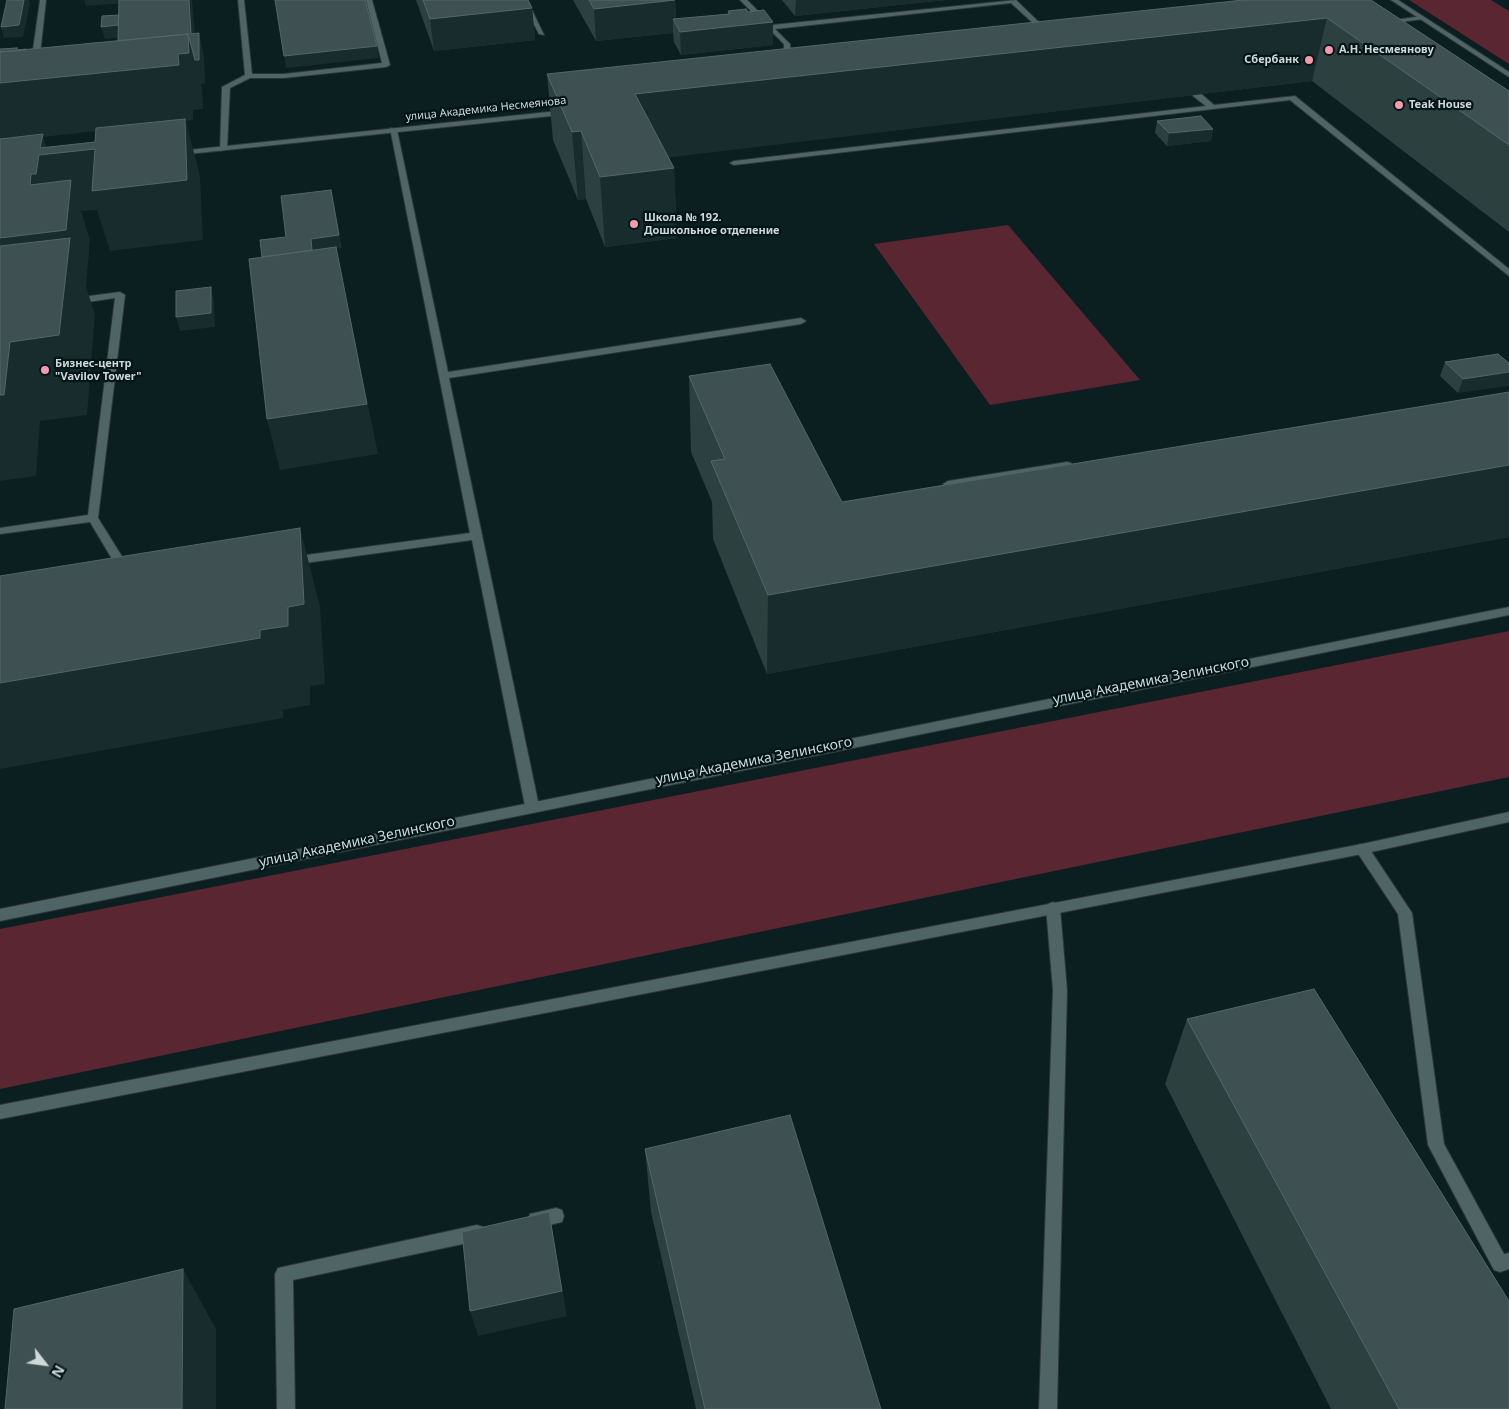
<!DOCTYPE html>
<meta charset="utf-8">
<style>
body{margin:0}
#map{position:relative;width:1509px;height:1409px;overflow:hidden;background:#0b1e20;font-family:"Noto Sans",sans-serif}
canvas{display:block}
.north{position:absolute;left:20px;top:1339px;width:50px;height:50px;-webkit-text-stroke:4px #031516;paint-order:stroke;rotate:120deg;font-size:14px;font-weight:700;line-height:20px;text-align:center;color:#cdd9d9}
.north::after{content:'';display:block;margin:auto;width:18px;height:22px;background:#cdd9d9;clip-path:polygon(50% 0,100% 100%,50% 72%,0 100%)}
</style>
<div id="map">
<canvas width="1509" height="1409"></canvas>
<div class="north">N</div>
</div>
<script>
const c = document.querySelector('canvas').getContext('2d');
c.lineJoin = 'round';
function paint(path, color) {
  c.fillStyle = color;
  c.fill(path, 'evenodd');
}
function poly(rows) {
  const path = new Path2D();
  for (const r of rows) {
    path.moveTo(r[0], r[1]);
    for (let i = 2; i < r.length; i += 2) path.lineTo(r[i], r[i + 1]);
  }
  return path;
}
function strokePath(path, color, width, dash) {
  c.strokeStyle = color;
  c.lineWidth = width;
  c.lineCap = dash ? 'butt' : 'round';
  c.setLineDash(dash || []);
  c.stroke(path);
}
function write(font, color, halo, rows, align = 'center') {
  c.font = font + ' "Noto Sans",sans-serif';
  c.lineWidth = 4.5;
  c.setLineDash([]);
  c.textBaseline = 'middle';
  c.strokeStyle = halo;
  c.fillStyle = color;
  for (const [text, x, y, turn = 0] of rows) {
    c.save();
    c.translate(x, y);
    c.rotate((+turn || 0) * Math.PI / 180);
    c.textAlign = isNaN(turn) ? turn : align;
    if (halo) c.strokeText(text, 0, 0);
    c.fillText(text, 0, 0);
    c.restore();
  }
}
const green = poly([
 [1409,0,1491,0,1509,11,1509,64],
 [1008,225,1140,380,990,405,874,244],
 [1509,631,1509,777,0,1089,0,929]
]);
const service = poly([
 [40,0,46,0,39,64,35,66,31,64,40,0],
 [238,0,244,0,252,74,284,74,382,63,366,0,372,0,390,65,386,67,284,78,250,78,230,88,227,149,220,151,222,87,245,75,238,0],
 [521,0,527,0,544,35,539,34,521,0],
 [740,0,747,0,772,25,1016,0,1050,33,1045,34,1011,3,775,29,790,44,792,64,788,66,784,64,784,44,740,0],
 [1193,92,1199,92,1214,105,1295,96,1509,269,1509,276,1290,100,734,165,730,163,734,161,1206,106,1193,96,1193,92],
 [390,128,397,130,448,372,801,318,806,321,801,324,449,378,539,806,537,810,532,811,527,810,525,806,472,540,291,565,285,561,291,557,470,533,390,128],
 [120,292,125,295,98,518,131,571,125,575,121,574,90,522,0,534,0,528,88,515,115,298,74,304,69,301,74,298,120,292],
 [1067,462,1071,463,1071,467,948,487,943,484,948,481,1067,462],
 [1362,844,1367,845,1412,913,1444,1144,1504,1254,1509,1253,1509,1269,1500,1272,1494,1270,1428,1145,1398,914,1355,849,1357,845,1362,844],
 [1053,902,1058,904,1060,908,1067,990,1057,1409,1039,1409,1053,990,1046,908,1048,904,1053,902],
 [556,1208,562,1210,564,1216,562,1222,536,1228,530,1226,528,1220,530,1214,556,1208],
 [477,1225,483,1227,485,1233,483,1239,477,1241,293,1280,295,1409,277,1409,275,1274,278,1268,477,1225]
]);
const minor = poly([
 [1422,16,1424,17,1424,19,1384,24,1381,22,1422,16],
 [567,110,571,112,570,114,179,155,175,153,179,151,567,110]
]);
const tertiary = poly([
 [1391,0,1398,0,1509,72,1509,77,1391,0],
 [1509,607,1509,615,0,921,0,909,1509,607],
 [1509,812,1509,822,1362,854,0,1119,0,1105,1362,844,1509,812]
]);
const wall = poly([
 [416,0,528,0,532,8,535,40,434,51],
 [573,0,675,0,676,19,728,14,728,11,773,45,681,55,674,42,673,33,596,41],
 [782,0,946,0,795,16],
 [1371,0,1509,91,1509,232,1312,81,668,157,674,168,677,238,605,247,586,199,578,200,553,140,547,74],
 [1157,121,1213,129,1211,141,1167,146,1155,133],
 [1445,362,1509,363,1458,393,1440,376],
 [689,376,842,502,1509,392,1509,537,767,674,713,539,712,502,691,452],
 [1187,1019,1509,1409,1331,1409,1165,1084],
 [645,1149,881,1409,696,1409,651,1212]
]);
const shadedWall = poly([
 [24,0,29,0,30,4,23,37,4,38,1,27],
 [84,0,126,0,126,3,86,6],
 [189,0,192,0,197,57,191,34],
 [675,0,676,24,673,19,673,33,596,41,594,9],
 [796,0,946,0,795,16],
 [532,8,535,40,434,51,430,19],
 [1327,18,1312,81,639,161,635,94],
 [773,22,773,45,681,55,680,32],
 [121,25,124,37,105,39,101,27],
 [199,33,204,56,205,83,201,84,202,89,203,109,193,110,193,120,186,121,200,177,203,240,110,251,97,210,81,211,90,240,86,287,95,314,87,415,40,421,36,476,0,481,0,83,178,54,188,34],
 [185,121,49,154,43,137],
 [377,46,379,58,286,68,284,56],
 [1213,129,1211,141,1167,146,1169,133],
 [581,131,586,199,578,200,572,132],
 [674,168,677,238,605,247,600,177],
 [331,190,342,248,314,252,265,272,311,239],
 [336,249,378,454,280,470,267,419],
 [211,287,214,301,215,327,180,331,176,317],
 [1509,372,1509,386,1458,393,1463,379],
 [1509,465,1509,537,767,674,768,595],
 [300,528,320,606,325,684,310,686,310,705,283,710,283,718,0,769,0,683,260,630,288,607],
 [549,1212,567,1316,478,1336,470,1311],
 [183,1269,216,1329,216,1409,182,1409]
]);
const building = poly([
 [7,0,24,0,19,25,1,27,7,0],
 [119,0,189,0,191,34,199,33,199,60,195,60,188,34,118,41,119,0],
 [275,0,365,0,377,46,284,56,275,0],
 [423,0,528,0,532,8,430,19,423,0],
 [589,0,675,0,594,9,589,0],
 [1243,0,1371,0,1509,91,1509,145,1327,18,635,94,674,168,600,177,581,131,572,132,547,74,1243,0],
 [746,9,748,12,764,10,773,22,680,32,673,19,730,14,728,11,746,9],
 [119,15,118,25,101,27,102,16,119,15],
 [188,34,189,53,178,54,179,65,0,83,0,52,188,34],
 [17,48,17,50,26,49,26,50,0,52,0,49,17,48],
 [1201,116,1213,129,1169,133,1157,121,1201,116],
 [185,119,187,180,92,191,95,149,39,155,36,174,31,174,30,185,71,180,66,230,0,238,0,139,43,134,40,148,95,142,96,128,185,119],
 [331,190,339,235,311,239,312,250,262,257,260,240,286,237,281,196,331,190],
 [70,238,59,335,10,342,4,395,0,395,0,246,70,238],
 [336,247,367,404,267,419,249,259,336,247],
 [211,287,211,313,176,317,176,291,211,287],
 [1498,354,1509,363,1509,372,1463,379,1445,362,1498,354],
 [770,364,842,502,1509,392,1509,465,768,595,711,461,725,459,689,376,770,364],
 [300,528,304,604,288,607,288,626,260,630,260,638,0,683,0,576,300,528],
 [1314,989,1509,1301,1509,1409,1399,1409,1187,1019,1314,989],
 [790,1115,881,1409,705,1409,645,1149,790,1115],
 [549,1212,562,1291,470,1311,462,1232,549,1212],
 [183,1269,182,1409,5,1409,14,1309,183,1269]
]);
const markers = [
 [1329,50,5,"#f39aab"],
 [1309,60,5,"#f39aab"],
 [1399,105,5,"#f39aab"],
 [634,224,5,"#f39aab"],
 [45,370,5,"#f39aab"]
];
const farPoinames = [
 ["А.Н. Несмеянову",1339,50],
 ["Сбербанк",1299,60,"right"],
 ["Teak House",1409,105],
 ["Школа № 192.",644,218],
 ["Дошкольное отделение",644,231],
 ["Бизнес-центр",55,364],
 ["\"Vavilov Tower\"",55,377]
];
const farStreetnames = [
 ["улица Академика Несмеянова",486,109,-6]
];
const streetNames = [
 ["улица Академика Зелинского",1151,681,-11],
 ["улица Академика Зелинского",754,761,-11],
 ["улица Академика Зелинского",357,842,-12]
];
paint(green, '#5a2632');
strokePath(service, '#2d3637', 2);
strokePath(minor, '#2d3637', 2);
strokePath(tertiary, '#2d3637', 2);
paint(service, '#4f6465');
paint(minor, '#4f6465');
paint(tertiary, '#4f6465');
paint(wall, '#2d4040');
paint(shadedWall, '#182b2d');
paint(building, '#3e5051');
strokePath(building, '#566', 1);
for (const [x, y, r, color] of markers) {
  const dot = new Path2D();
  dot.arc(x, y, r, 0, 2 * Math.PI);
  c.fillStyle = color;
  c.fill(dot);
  strokePath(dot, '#031516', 2);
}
write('bold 11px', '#cdd9d9', '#031516', farPoinames, 'left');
write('11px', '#cdd9d9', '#031516', farStreetnames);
write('14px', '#cdd9d9', '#031516', streetNames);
</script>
